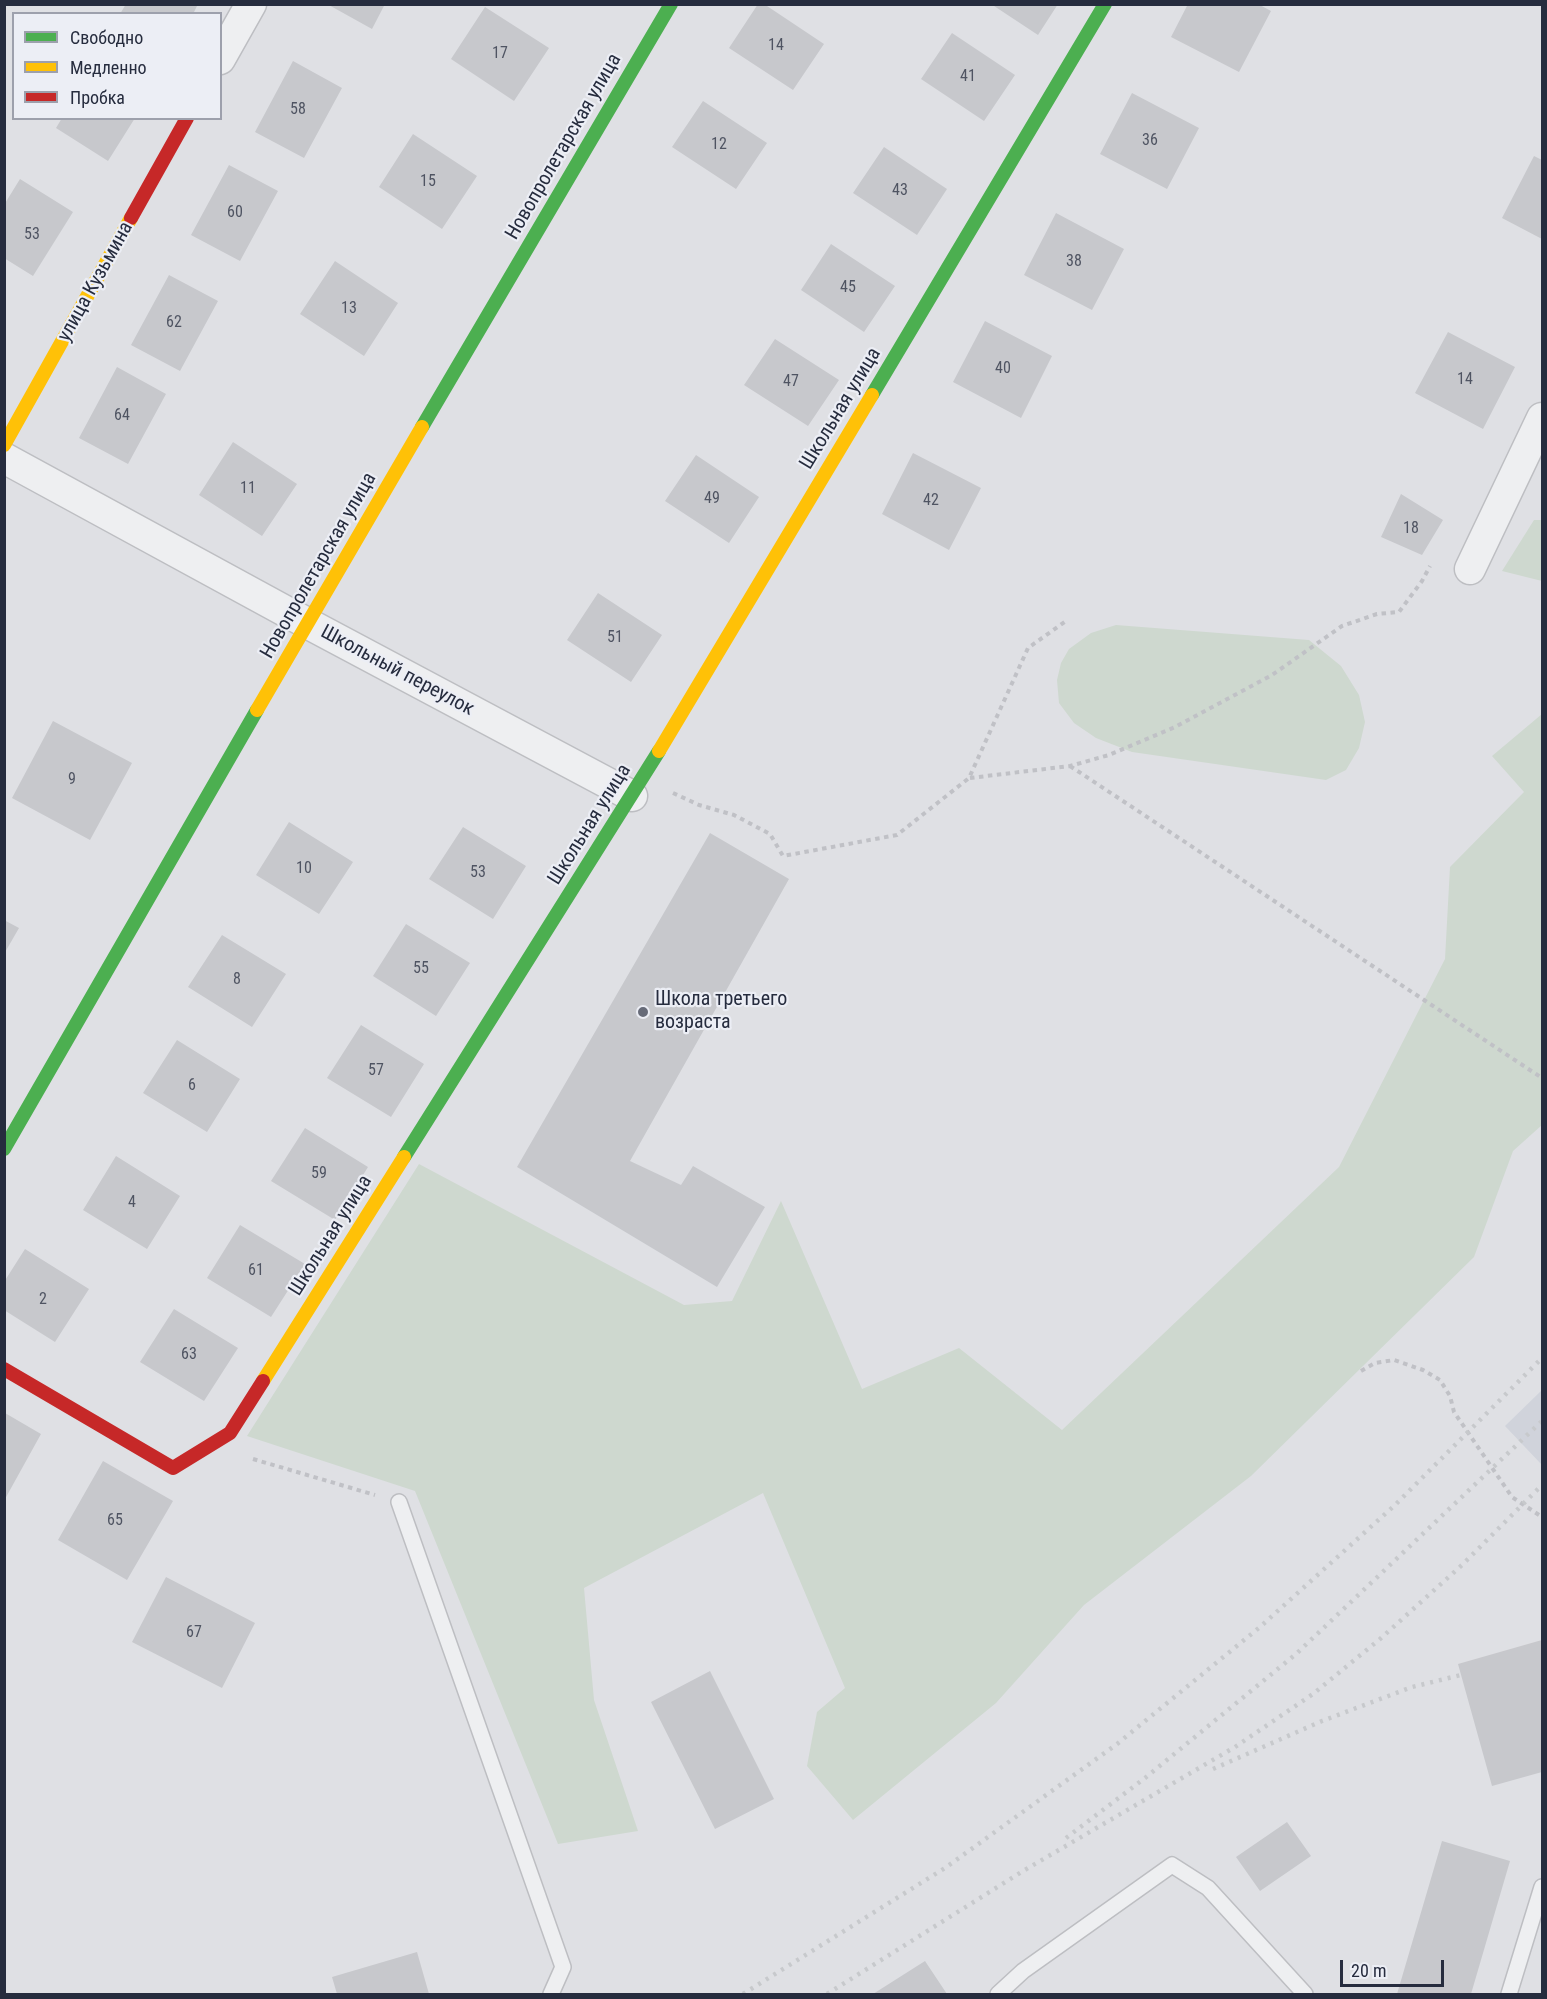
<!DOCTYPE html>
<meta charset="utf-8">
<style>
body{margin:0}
#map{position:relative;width:1547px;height:1999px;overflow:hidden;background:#dfe0e4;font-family:"Roboto Condensed",sans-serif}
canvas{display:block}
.frame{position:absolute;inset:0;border:6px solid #262c3e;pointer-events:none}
.legend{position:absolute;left:12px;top:12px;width:210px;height:108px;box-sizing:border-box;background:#eceef5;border:2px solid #9da0ac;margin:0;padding:8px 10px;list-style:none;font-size:18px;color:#262c3e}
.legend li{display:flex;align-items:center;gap:12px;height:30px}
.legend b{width:30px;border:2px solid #9da0ac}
.scale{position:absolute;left:1340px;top:1960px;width:104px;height:27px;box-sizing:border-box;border:3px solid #262c3e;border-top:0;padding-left:8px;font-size:18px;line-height:21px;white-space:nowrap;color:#262c3e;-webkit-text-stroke:4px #eceef5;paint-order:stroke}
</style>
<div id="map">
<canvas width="1547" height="1999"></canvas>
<div class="frame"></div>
<ul class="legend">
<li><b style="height:8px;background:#4caf50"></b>Свободно</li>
<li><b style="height:8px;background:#ffc107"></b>Медленно</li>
<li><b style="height:8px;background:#c62828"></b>Пробка</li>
</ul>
<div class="scale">20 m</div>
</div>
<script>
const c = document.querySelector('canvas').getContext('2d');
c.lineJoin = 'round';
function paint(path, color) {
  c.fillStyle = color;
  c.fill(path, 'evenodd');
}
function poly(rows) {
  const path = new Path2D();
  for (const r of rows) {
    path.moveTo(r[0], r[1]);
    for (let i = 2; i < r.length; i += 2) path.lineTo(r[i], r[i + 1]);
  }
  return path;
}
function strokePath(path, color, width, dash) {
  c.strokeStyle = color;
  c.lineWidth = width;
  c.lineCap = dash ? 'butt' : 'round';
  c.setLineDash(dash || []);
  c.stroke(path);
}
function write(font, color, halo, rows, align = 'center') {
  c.font = font + ' "Roboto Condensed",sans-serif';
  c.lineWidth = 4.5;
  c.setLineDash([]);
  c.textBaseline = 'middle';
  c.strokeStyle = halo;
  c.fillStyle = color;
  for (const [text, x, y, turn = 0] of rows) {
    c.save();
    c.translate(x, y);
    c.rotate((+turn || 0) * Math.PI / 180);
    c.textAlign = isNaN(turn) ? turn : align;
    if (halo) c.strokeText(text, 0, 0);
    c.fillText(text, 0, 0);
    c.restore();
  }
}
const built = poly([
 [1542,1390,1542,1465,1505,1426]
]);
const green = poly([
 [1534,520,1542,520,1542,581,1502,571],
 [1116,625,1309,640,1341,666,1359,695,1365,722,1359,748,1346,770,1326,780,1132,752,1096,738,1074,723,1059,703,1057,680,1061,663,1069,649,1091,633],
 [1542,714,1542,1125,1513,1151,1474,1257,1251,1476,1084,1605,996,1703,853,1820,807,1766,817,1712,845,1688,763,1493,584,1588,594,1700,638,1831,558,1844,415,1491,247,1436,419,1164,684,1305,732,1301,781,1201,862,1389,959,1348,1062,1430,1339,1167,1445,959,1450,867,1524,792,1492,756]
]);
const building = poly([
 [126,4,198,4,193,14,120,14],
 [327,4,385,4,372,29],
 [758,4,764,4,824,44,793,90,729,48],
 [991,4,1058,4,1038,35],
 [1188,4,1258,4,1271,11,1239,72,1171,37],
 [485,7,549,48,514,101,451,59],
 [952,33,1015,75,984,121,921,79],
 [293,61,342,88,304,158,255,132],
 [1132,93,1199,128,1167,189,1100,154],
 [703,101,767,143,736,189,672,147],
 [62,118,135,118,108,161,56,128],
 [413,134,477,176,442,229,379,187],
 [884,147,947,189,917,235,853,193],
 [1534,156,1542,160,1542,239,1502,218],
 [229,165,278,191,240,261,191,235],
 [20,179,73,212,33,276,4,258,4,205],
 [1056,213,1124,249,1092,310,1024,275],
 [831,244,895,286,864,332,801,290],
 [335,261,398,303,364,356,300,314],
 [169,275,218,301,180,371,131,345],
 [985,321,1052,356,1021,418,953,382],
 [1448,332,1515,367,1483,429,1415,393],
 [775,339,839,380,808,426,744,385],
 [117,367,166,394,128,464,79,438],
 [233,442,297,484,262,536,199,495],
 [913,453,981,488,949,550,882,514],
 [696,455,759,497,729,543,665,501],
 [1401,494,1443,520,1422,555,1381,537],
 [598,593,662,635,631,682,567,640],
 [53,721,132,763,90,840,12,798],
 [289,822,353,862,319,914,256,875],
 [463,827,526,866,493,919,429,879],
 [710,833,789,879,630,1161,681,1185,693,1166,765,1207,717,1287,517,1167],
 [4,920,19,928,4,954],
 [406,924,470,963,436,1016,373,976],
 [222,935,286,974,252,1027,188,987],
 [361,1025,424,1064,391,1117,327,1078],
 [177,1040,240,1079,207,1132,143,1093],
 [305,1128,368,1167,335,1220,271,1181],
 [116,1156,180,1196,147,1249,83,1210],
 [240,1225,305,1264,271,1317,207,1278],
 [25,1249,89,1289,55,1342,4,1310,4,1282],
 [174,1309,238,1348,204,1401,140,1362],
 [5,1413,41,1434,5,1499],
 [103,1461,173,1501,127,1580,58,1540],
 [166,1577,255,1623,222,1688,132,1642],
 [1542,1640,1542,1772,1492,1786,1458,1664],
 [710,1671,774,1799,715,1829,651,1702],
 [1287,1822,1311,1856,1260,1891,1236,1857],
 [1442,1841,1510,1861,1471,1994,1397,1994],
 [417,1952,429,1994,337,1994,332,1977],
 [925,1961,947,1994,873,1994]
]);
const path = poly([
 [1070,766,1542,1078],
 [970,778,1070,766,1109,755,1175,727,1272,675,1342,626,1377,614,1399,612,1422,581,1430,566],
 [673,793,699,805,734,815,770,834,783,856,897,835,969,778,1028,648,1066,621],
 [1361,1371,1375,1363,1394,1360,1423,1370,1440,1380,1450,1396,1454,1412,1512,1497,1542,1517],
 [253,1459,375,1495]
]);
const lane = poly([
 [399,1502,563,1967,551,1994],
 [998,1994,1023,1971,1172,1865,1208,1888,1305,1994],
 [1509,1994,1542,1887]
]);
const street = poly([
 [220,59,251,4],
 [4,458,307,623,632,796],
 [1470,569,1542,418]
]);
const fast = poly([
 [872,395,1105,4],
 [422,427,671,4],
 [4,1149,257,710],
 [404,1157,659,751]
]);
const slow = poly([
 [4,445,131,218],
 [257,710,422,427],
 [659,751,872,395],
 [263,1381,404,1157]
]);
const jam = poly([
 [131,218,187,118],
 [4,1369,173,1468,230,1433,263,1381]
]);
const rail = poly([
 [1213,1769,1322,1721,1412,1687,1461,1675],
 [1066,1838,1145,1778,1296,1654,1542,1421],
 [743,1994,945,1868,1117,1744,1260,1627,1395,1505,1542,1358],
 [827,1994,1023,1871,1235,1747,1313,1694,1380,1639,1462,1565,1542,1485]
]);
const markers = [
 [643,1012,6,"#676b78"]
];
const numberNames = [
 ["14",776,46],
 ["17",500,54],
 ["41",968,77],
 ["58",298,110],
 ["36",1150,141],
 ["12",719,145],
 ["15",428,182],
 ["43",900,191],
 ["60",235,213],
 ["53",32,235],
 ["38",1074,262],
 ["45",848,288],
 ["13",349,309],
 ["62",174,323],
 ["40",1003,369],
 ["14",1465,380],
 ["47",791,382],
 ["64",122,416],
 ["11",248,489],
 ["49",712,499],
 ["42",931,501],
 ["18",1411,529],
 ["51",615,638],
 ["9",72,780],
 ["10",304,869],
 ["53",478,873],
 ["55",421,969],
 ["8",237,980],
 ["57",376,1071],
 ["6",192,1086],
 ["59",319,1174],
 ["4",132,1203],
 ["61",256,1271],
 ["2",43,1300],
 ["63",189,1355],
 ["65",115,1521],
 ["67",194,1633]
];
const streetNames = [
 ["Новопролетарская улица",564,147,-60],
 ["улица Кузьмина",96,282,-61],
 ["Школьная улица",841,409,-59],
 ["Новопролетарская улица",319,566,-60],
 ["Школьный переулок",397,671,28],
 ["Школьная улица",590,825,-58],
 ["Школьная улица",331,1236,-58]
];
const poiNames = [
 ["Школа третьего",655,1000],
 ["возраста",655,1023]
];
paint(built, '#d0d3db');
paint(green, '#ced8cf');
paint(building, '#c7c8cc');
strokePath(lane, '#bdbec2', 18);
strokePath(street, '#bdbec2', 33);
strokePath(path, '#c0c1c6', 4, [4.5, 4.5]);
strokePath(lane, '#eeeff1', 15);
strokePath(street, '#eeeff1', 30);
strokePath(fast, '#4caf50', 14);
strokePath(slow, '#ffc107', 14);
strokePath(jam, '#c62828', 14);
strokePath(rail, '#c7c9cc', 4.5, [3, 6]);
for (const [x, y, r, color] of markers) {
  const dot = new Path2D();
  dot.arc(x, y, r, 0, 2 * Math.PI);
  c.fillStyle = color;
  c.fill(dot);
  strokePath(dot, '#eceef5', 2);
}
write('16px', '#4f5462', null, numberNames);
write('20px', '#262c3e', '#eceef5', streetNames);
write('20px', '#262c3e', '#eceef5', poiNames, 'left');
</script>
